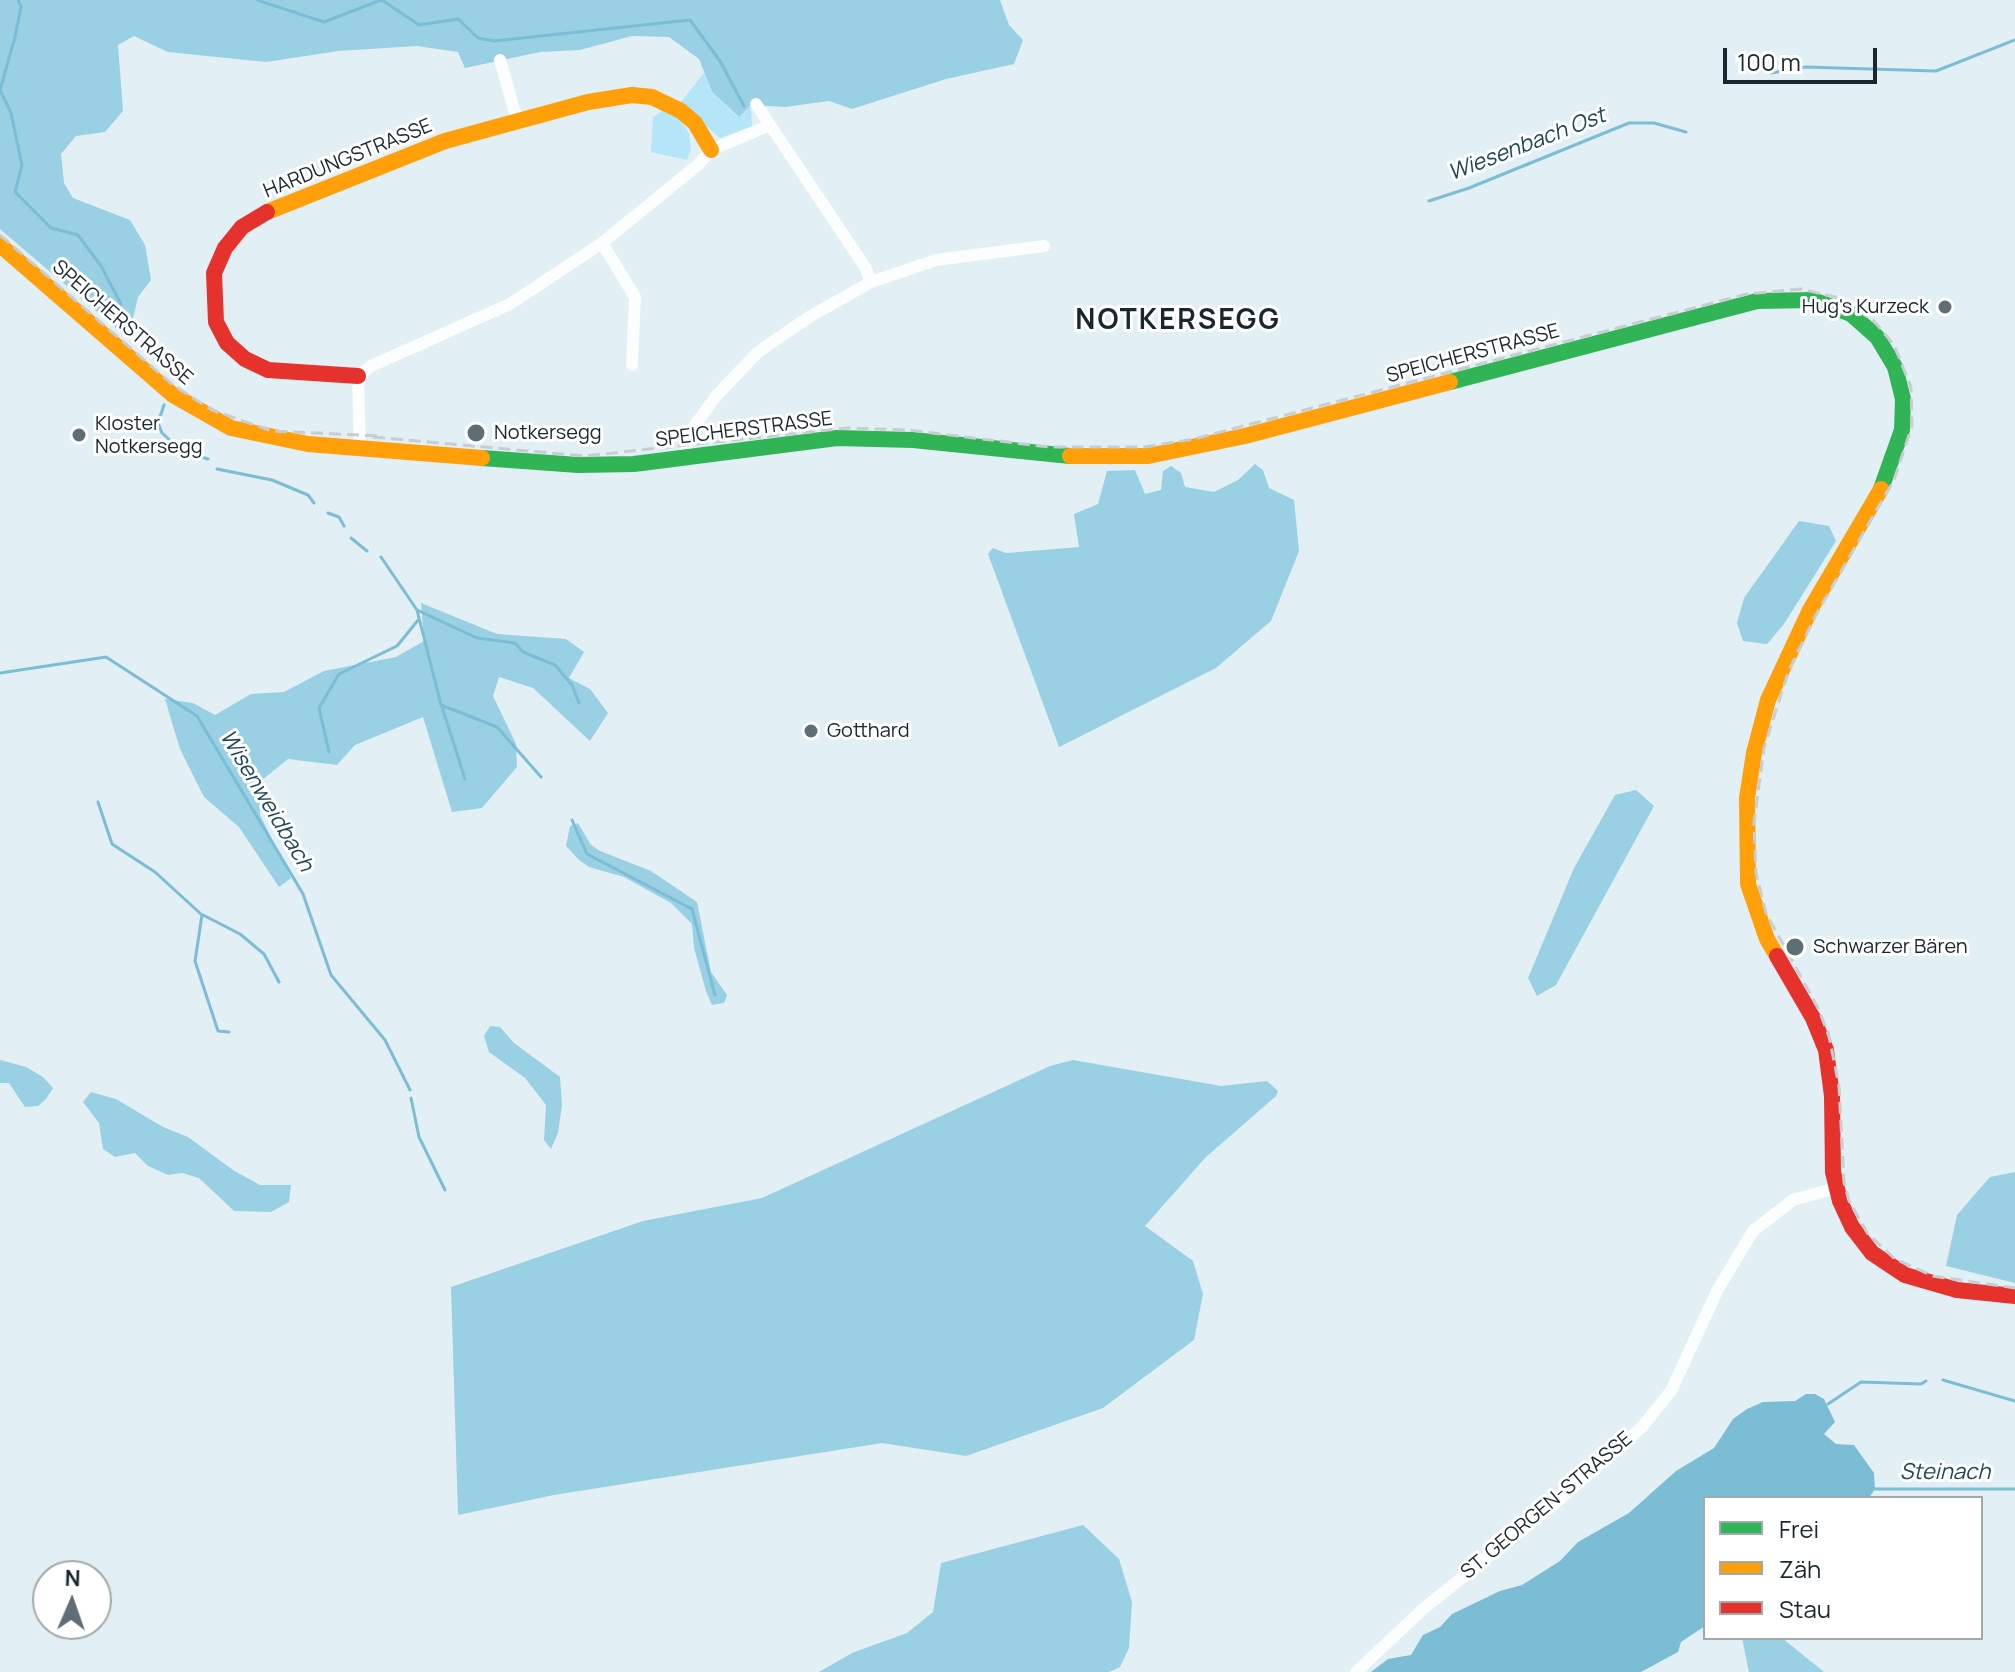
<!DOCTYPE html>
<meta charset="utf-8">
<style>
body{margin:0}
#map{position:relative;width:2015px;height:1672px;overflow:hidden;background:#e2eff5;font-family:Manrope,sans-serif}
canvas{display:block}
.legend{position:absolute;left:1703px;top:1496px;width:280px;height:144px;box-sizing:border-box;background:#fff;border:2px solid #a3a9ab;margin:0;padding:10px 14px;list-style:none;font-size:24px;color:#19282e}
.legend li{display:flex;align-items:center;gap:16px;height:40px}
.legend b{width:40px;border:2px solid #a3a9ab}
.north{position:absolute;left:32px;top:1560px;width:80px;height:80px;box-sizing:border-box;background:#fff;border:2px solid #a3a9ab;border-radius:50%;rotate:2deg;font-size:22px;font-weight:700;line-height:32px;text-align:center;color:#19282e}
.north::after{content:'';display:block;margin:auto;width:28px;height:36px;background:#5f6e74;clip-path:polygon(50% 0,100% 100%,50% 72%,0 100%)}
.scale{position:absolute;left:1723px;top:48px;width:154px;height:36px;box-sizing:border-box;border:4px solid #19282e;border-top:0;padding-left:10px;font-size:24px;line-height:28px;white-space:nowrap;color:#19282e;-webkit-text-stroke:6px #fff;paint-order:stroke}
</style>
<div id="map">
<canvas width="2015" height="1672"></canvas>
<ul class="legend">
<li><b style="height:10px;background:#30b455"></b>Frei</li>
<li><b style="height:10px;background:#ff9f0a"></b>Zäh</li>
<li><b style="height:10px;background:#e5322d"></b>Stau</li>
</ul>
<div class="north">N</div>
<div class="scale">100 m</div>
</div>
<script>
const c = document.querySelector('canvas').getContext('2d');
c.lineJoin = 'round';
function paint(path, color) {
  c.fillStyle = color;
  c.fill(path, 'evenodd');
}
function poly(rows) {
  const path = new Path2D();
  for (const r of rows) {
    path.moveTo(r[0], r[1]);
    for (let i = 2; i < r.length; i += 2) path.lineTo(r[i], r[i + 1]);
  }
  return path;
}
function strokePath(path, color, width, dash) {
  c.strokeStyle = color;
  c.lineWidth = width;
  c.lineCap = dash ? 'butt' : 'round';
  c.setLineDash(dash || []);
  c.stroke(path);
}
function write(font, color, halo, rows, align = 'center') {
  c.font = font + ' Manrope,sans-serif';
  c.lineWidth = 6;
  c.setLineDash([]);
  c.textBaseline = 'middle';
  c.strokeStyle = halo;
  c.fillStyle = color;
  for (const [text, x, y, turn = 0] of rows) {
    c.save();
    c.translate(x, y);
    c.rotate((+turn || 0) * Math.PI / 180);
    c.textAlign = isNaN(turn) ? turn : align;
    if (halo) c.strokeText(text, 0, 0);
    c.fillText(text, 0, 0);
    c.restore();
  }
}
const green = poly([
 [704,73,712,92,738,117,751,105,752,126,720,138,680,103],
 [664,110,679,118,689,133,691,149,687,160,651,152,653,117]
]);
const forest = poly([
 [0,0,1000,0,1009,25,1023,40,1014,64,946,79,852,109,829,101,785,107,751,105,739,117,712,92,699,59,669,37,632,36,580,50,540,52,465,68,458,52,417,46,338,51,266,62,168,52,134,36,118,45,123,111,105,132,76,136,61,154,64,183,73,198,130,220,145,245,151,280,138,297,130,331,123,334,0,229],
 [1255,464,1263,470,1269,488,1294,500,1299,551,1271,621,1216,668,1059,747,988,554,993,548,1006,553,1079,547,1074,514,1098,504,1107,471,1135,470,1145,494,1161,490,1163,471,1171,466,1181,473,1185,487,1214,492,1238,480],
 [1799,521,1829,526,1836,541,1784,624,1767,644,1743,641,1737,623,1744,598],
 [421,603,497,634,566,639,584,652,569,678,590,689,608,713,590,741,533,688,499,677,493,696,516,744,517,767,482,808,452,812,423,717,355,745,337,765,288,759,262,780,260,815,291,878,279,887,239,827,204,797,180,749,165,699,193,703,215,715,251,694,284,692,324,671,396,657,424,641],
 [1636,790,1654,806,1556,985,1537,996,1528,978,1574,868,1615,795],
 [578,823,591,845,600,851,651,871,697,902,711,972,727,995,724,1003,712,1005,706,991,694,948,692,924,671,903,624,877,589,867,579,860,566,846,570,826],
 [490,1026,500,1027,514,1043,560,1077,562,1105,558,1133,551,1149,544,1140,546,1105,525,1078,489,1052,484,1036],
 [0,1060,26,1067,43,1077,53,1088,46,1099,38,1106,25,1107,9,1083,0,1083],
 [1073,1060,1221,1086,1267,1081,1278,1091,1276,1096,1205,1158,1145,1226,1193,1261,1203,1294,1194,1340,1103,1408,966,1456,882,1443,554,1495,458,1515,451,1287,643,1221,762,1198,1050,1066],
 [91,1092,116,1099,163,1127,188,1137,233,1170,260,1185,291,1185,289,1202,271,1212,234,1211,199,1178,182,1173,168,1175,148,1166,135,1153,115,1157,103,1149,99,1123,83,1102],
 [2015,1172,2015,1283,1946,1266,1957,1215,1990,1177],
 [1083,1525,1119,1559,1132,1602,1129,1648,1120,1667,1109,1672,819,1672,852,1653,907,1633,933,1612,941,1563],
 [1742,1638,1782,1638,1824,1672,1749,1672]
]);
const water = poly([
 [1806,1394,1815,1394,1824,1399,1835,1422,1824,1434,1836,1444,1854,1445,1874,1473,1875,1489,1869,1498,1705,1498,1705,1626,1681,1642,1678,1652,1641,1672,1371,1672,1388,1659,1411,1655,1423,1635,1440,1627,1452,1614,1500,1591,1522,1585,1560,1561,1578,1542,1629,1513,1676,1471,1714,1448,1733,1419,1747,1409,1763,1402,1795,1401]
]);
const stream = poly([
 [18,0,21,7,15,37,0,90,11,113,22,165,15,192,51,228,78,235,101,266,121,304],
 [257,0,324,22,381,0],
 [382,0,419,25,458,19,478,38,494,41,690,20,720,61,744,106],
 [1771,73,1805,67,1936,71,2015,40],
 [1429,201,1469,188,1629,123,1654,123,1686,132],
 [164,405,158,423,162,433,182,451,208,459],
 [217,469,272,480,308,495,314,503],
 [328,513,339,517,344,526],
 [351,538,367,551],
 [381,557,417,610,477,638,515,643,523,652,555,665,572,685,579,703],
 [417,610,441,705,497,727,541,777],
 [0,673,106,657,197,716,303,894,331,975,385,1040,410,1090],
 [442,707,465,779],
 [329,752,319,708,339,674,397,646,419,619],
 [98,802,112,844,155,872,202,915,195,961,218,1031,229,1032],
 [572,820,587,854,692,909,715,995],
 [203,915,240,934,264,954,279,982],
 [411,1098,419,1137,445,1190],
 [1943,1380,2015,1401],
 [1828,1404,1861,1382,1921,1384,1926,1381],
 [1875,1489,2015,1489]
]);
const street = poly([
 [500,60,517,120],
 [756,104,865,267,871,282],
 [602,243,635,297,632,365],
 [360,448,358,376,371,366,510,304,602,243,699,164,711,150,768,126],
 [685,457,687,436,717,395,758,352,809,317,871,282,936,260,1044,246],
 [1356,1672,1423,1609,1554,1504,1642,1427,1671,1391,1718,1289,1753,1231,1793,1200,1836,1188]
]);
const fast = poly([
 [1450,382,1757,301,1813,300,1851,314,1877,337,1895,367,1903,399,1902,430,1881,489],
 [482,458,578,465,634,464,837,438,913,440,1070,456]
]);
const slow = poly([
 [267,212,445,141,588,102,632,95,652,97,681,111,695,123,711,150],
 [0,245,173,395,231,428,308,444,482,458],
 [1070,456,1148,456,1245,436,1450,382],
 [1777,956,1767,939,1748,884,1747,798,1754,753,1768,700,1810,610,1881,489]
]);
const jam = poly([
 [267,212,242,227,225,248,214,273,216,322,227,343,245,359,268,370,358,376],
 [1777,956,1813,1018,1826,1050,1832,1096,1833,1172,1840,1201,1852,1227,1872,1253,1905,1275,1957,1290,2015,1296]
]);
const rail = poly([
 [0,235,173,385,212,410,272,431,382,436],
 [373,437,584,456,847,428,908,430,1049,447,1144,447,1194,439,1747,294,1801,289,1839,298,1874,321,1894,345,1911,387,1912,426,1894,480,1817,613,1789,670,1764,748,1754,823,1756,873,1766,913,1819,1010,1831,1042],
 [1828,1031,1839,1086,1844,1182,1849,1201,1868,1234,1895,1259,1933,1276,2015,1288]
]);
const markers = [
 [1945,307,8,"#5f6e74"],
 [476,433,10,"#5f6e74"],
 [79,435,8,"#5f6e74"],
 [811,731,8,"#5f6e74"],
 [1795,947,10,"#5f6e74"]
];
const streetNames = [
 ["HARDUNGSTRASSE",348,159,-22],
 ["SPEICHERSTRASSE",122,323,41],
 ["SPEICHERSTRASSE",1473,354,-15],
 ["SPEICHERSTRASSE",744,430,-7],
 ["ST. GEORGEN-STRASSE",1547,1506,-40]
];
const poiNames = [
 ["Hug's Kurzeck",1929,307,"right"],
 ["Kloster",95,424],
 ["Notkersegg",95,447],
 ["Notkersegg",494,433],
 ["Gotthard",827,731],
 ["Schwarzer Bären",1813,947]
];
const waterNames = [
 ["Wiesenbach Ost",1527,145,-21],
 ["Wisenweidbach",266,801,59],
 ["Steinach",1945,1473]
];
const districtNames = [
 ["NOTKERSEGG",1178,321]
];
paint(green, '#b4e5f9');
paint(forest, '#99d0e4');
paint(water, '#7bbdd5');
strokePath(stream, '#7bbdd5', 3);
strokePath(street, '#fbfdfe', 12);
strokePath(fast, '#30b455', 16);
strokePath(slow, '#ff9f0a', 16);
strokePath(jam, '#e5322d', 16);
strokePath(rail, '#c8cdcf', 3, [12, 6]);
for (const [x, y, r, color] of markers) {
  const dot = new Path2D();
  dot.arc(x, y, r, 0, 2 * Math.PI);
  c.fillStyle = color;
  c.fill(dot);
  strokePath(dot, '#fff', 3);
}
write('20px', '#19282e', '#fff', streetNames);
write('20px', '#19282e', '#fff', poiNames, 'left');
write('italic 22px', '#214857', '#fff', waterNames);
c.letterSpacing = '2px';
write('bold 28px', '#19282e', '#fff', districtNames);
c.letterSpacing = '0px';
</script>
